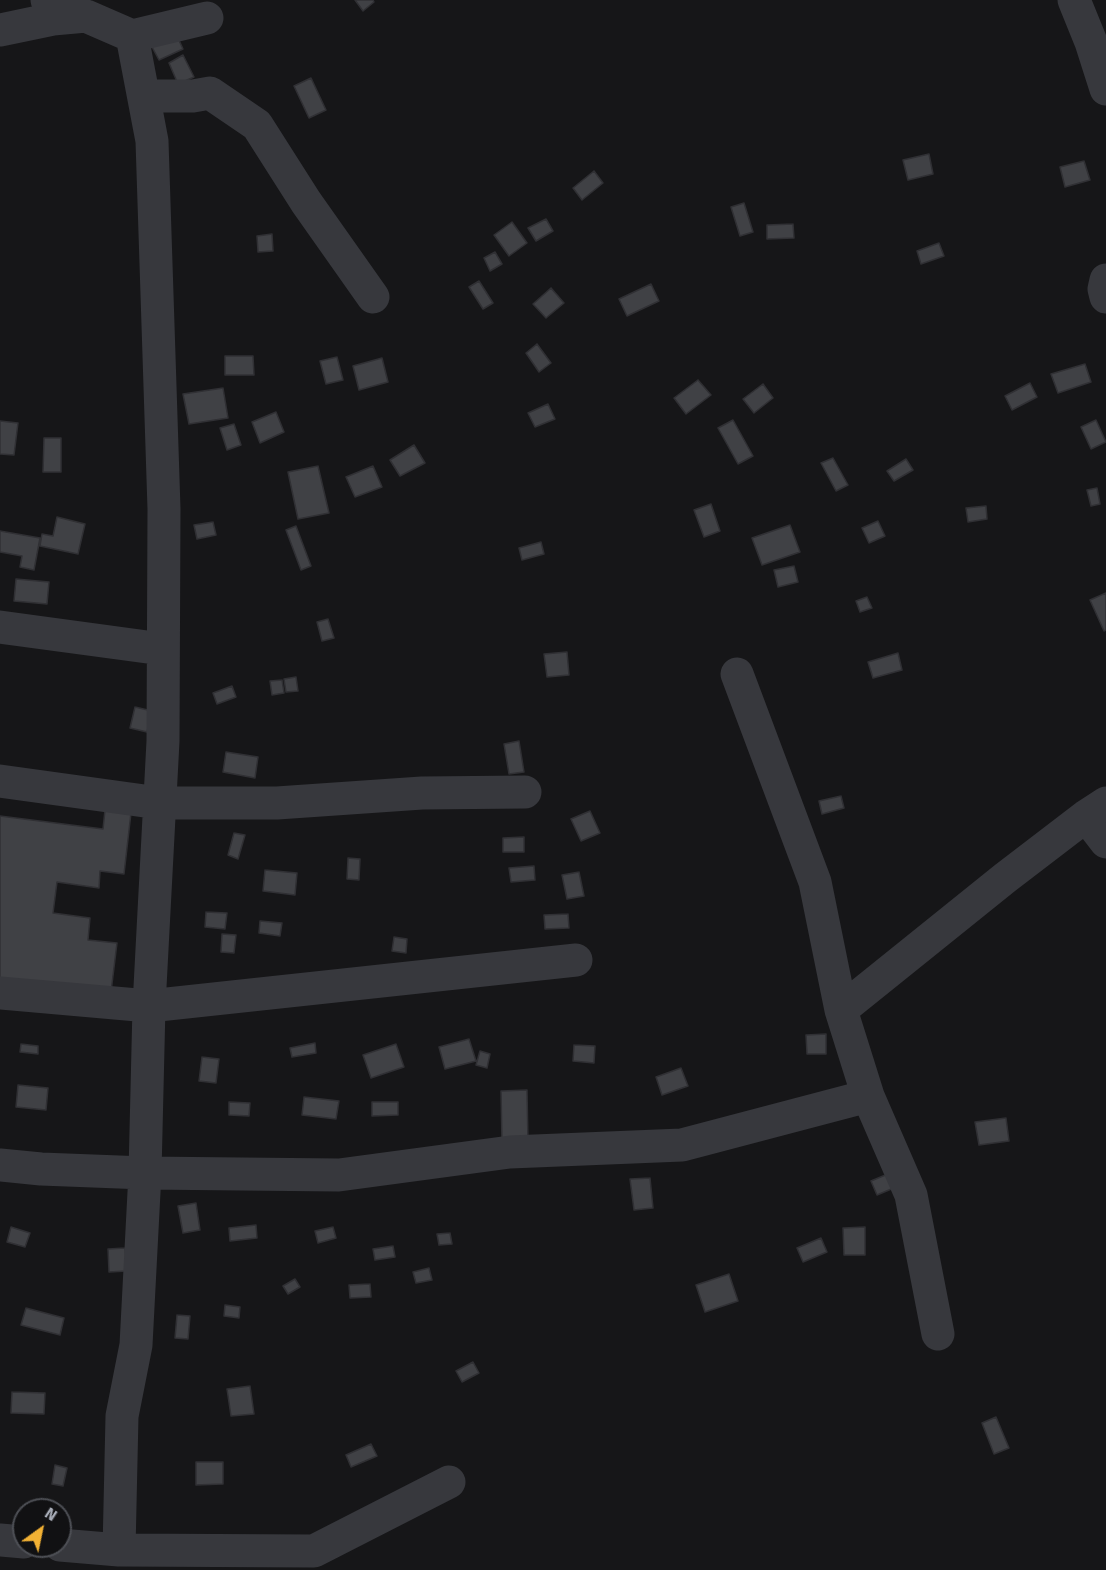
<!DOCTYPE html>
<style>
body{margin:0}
#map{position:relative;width:1106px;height:1570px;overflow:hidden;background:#161618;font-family:"Fira Sans",sans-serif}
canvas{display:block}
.north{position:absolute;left:12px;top:1498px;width:60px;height:60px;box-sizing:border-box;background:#111113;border:2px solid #4d4f55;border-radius:50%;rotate:33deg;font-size:16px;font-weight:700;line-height:24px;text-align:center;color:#a8adb8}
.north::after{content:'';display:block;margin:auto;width:21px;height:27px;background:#f2b134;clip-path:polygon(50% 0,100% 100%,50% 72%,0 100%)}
</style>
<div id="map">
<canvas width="1106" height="1570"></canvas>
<div class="north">N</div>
</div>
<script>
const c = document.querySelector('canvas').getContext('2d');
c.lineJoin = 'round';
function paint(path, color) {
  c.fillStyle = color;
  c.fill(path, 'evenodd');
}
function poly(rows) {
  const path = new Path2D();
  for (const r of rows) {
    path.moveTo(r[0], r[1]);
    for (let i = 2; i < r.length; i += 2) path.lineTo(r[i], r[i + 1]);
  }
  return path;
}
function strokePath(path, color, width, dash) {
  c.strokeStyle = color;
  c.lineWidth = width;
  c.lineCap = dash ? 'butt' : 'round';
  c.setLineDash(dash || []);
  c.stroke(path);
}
const building = poly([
 [355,0,373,0,374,2,363,11,355,0],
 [177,36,183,49,159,60,152,47,177,36],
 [183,55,194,77,178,84,169,63,183,55],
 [311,78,326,110,309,118,294,86,311,78],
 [929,154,933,174,908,180,903,160,929,154],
 [1084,161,1090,180,1065,187,1060,167,1084,161],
 [594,171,603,183,582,200,573,188,594,171],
 [744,203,753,232,740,236,731,207,744,203],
 [546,219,553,231,536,241,528,228,546,219],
 [512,222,527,243,509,256,494,235,512,222],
 [793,224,794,238,767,239,767,225,793,224],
 [272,234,273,251,258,252,257,236,272,234],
 [939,243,944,256,921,264,917,251,939,243],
 [495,252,502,264,490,271,484,258,495,252],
 [479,281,493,303,483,309,469,287,479,281],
 [651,284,659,301,627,316,619,299,651,284],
 [551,288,564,303,546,318,533,304,551,288],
 [537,344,551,363,539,372,526,353,537,344],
 [225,356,253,356,254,375,225,375,225,356],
 [337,357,343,380,326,384,320,361,337,357],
 [382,358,388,382,359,390,353,366,382,358],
 [1085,364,1091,382,1058,393,1051,374,1085,364],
 [698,380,711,395,686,414,674,398,698,380],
 [1030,383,1037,397,1012,410,1005,396,1030,383],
 [763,384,773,398,754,413,743,399,763,384],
 [223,388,228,418,189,424,183,394,223,388],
 [548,404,555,419,535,427,528,413,548,404],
 [276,412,284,432,260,443,252,422,276,412],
 [733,420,753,456,738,464,718,428,733,420],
 [1096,420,1106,442,1091,449,1081,427,1096,420],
 [0,421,18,423,14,455,0,454,0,421],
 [234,424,241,445,227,450,220,428,234,424],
 [44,438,61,438,61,472,43,472,44,438],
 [414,445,425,463,400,476,390,460,414,445],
 [833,458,848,485,836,491,821,463,833,458],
 [906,459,913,470,894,481,887,471,906,459],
 [318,466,329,513,298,519,288,472,318,466],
 [373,466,382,487,355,497,346,477,373,466],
 [1097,488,1100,504,1091,506,1087,490,1097,488],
 [711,504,720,531,704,537,694,510,711,504],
 [986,506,987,519,968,522,966,508,986,506],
 [57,517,85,524,78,554,40,546,42,534,53,536,57,517],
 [878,521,885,536,869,543,862,528,878,521],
 [213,522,216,535,197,539,194,525,213,522],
 [790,525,800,552,762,565,752,538,790,525],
 [296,526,311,566,301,570,286,530,296,526],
 [0,531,40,538,34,570,20,567,22,556,0,552,0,531],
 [541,542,544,554,522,560,519,548,541,542],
 [794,566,798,582,778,587,774,570,794,566],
 [16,579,49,582,47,604,14,601,16,579],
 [1106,593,1106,630,1104,631,1090,600,1106,593],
 [867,597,872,608,860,612,856,601,867,597],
 [328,619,334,638,322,641,317,622,328,619],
 [567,652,569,675,547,677,544,654,567,652],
 [898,653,902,670,873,678,868,662,898,653],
 [296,677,298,691,286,692,284,679,296,677],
 [282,680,284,693,272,695,270,681,282,680],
 [232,686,236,697,217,704,213,693,232,686],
 [135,707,152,711,147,732,130,728,135,707],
 [519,741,524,772,509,774,504,744,519,741],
 [226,752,258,757,255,778,223,772,226,752],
 [841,796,844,808,822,814,819,801,841,796],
 [105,810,131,813,124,874,100,871,99,888,57,882,53,913,90,918,88,940,117,943,111,992,0,978,0,816,103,829,105,810],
 [590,811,600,833,581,841,571,819,590,811],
 [234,833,245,835,238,859,228,855,234,833],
 [524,837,524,852,503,852,503,838,524,837],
 [348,858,360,859,359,880,347,879,348,858],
 [534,866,535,880,511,882,509,868,534,866],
 [265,870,297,873,295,895,263,891,265,870],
 [579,872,584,896,567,899,562,875,579,872],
 [206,912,227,913,225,929,205,927,206,912],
 [568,914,569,928,545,929,544,915,568,914],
 [260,921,282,923,280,936,259,933,260,921],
 [222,934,236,935,234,953,221,952,222,934],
 [394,937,407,939,406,953,392,951,394,937],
 [826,1034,826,1054,807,1054,806,1035,826,1034],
 [469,1039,476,1061,445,1069,439,1047,469,1039],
 [315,1043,316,1053,292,1057,290,1048,315,1043],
 [21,1044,38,1046,38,1054,20,1052,21,1044],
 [396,1044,404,1067,371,1078,363,1055,396,1044],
 [574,1045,595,1046,594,1063,573,1061,574,1045],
 [480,1051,490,1054,487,1068,476,1065,480,1051],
 [202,1057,219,1059,216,1083,199,1081,202,1057],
 [681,1068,688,1086,662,1095,656,1077,681,1068],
 [18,1085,48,1088,46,1110,16,1107,18,1085],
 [527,1090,528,1143,502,1144,501,1091,527,1090],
 [304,1097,339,1101,336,1119,302,1115,304,1097],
 [229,1102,250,1103,249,1116,229,1115,229,1102],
 [372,1102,398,1102,398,1115,372,1116,372,1102],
 [1006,1118,1009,1141,979,1145,975,1122,1006,1118],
 [895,1171,901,1185,877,1195,871,1181,895,1171],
 [650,1178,653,1208,634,1210,630,1179,650,1178],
 [196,1203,200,1230,183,1233,178,1206,196,1203],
 [256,1225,257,1238,230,1241,229,1228,256,1225],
 [11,1227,30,1233,25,1247,7,1242,11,1227],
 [333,1227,336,1238,318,1243,315,1231,333,1227],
 [865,1227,865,1255,844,1255,843,1228,865,1227],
 [450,1233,452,1244,439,1245,437,1234,450,1233],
 [821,1238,827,1252,803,1262,797,1248,821,1238],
 [393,1246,395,1257,375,1260,373,1249,393,1246],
 [125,1248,127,1271,109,1272,108,1249,125,1248],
 [429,1268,432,1280,416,1283,413,1272,429,1268],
 [729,1274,738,1301,705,1312,696,1285,729,1274],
 [295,1279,300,1287,288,1294,283,1286,295,1279],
 [370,1284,371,1297,350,1298,349,1285,370,1284],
 [225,1305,240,1307,239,1318,224,1316,225,1305],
 [26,1308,64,1318,60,1335,21,1325,26,1308],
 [177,1315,190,1316,188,1339,175,1338,177,1315],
 [473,1362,479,1373,462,1382,456,1371,473,1362],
 [250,1386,254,1414,231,1416,227,1389,250,1386],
 [12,1392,45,1393,44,1414,11,1413,12,1392],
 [996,1417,1009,1448,994,1454,982,1423,996,1417],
 [371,1444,377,1456,351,1467,346,1455,371,1444],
 [196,1462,223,1462,223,1484,196,1485,196,1462],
 [55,1465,67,1468,63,1486,52,1484,55,1465]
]);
const minor = poly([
 [47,0,53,19,86,16,132,36,207,18],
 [1074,0,1091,42,1106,89],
 [0,30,53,19,72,7],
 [144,96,193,96,210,93,257,125,306,202,373,297],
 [1106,280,1104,289,1106,297],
 [0,627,162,649],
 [737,674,815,882,841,1010,868,1096,911,1195,938,1334],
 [0,781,159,803,277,803,422,793,525,792],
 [1086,816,1106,842],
 [0,993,149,1006,576,960],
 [841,1010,1005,878,1086,816,1106,803],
 [0,1165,41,1169,145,1173,339,1175,510,1152,682,1145,868,1096],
 [0,1540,24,1542],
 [60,1545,119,1550,314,1551,449,1482],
 [119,1550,122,1416,136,1345,145,1173,149,1006,163,741,164,509,152,141,132,36]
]);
paint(building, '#404145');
strokePath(building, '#303034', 1.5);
strokePath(minor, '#37383d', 33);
</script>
